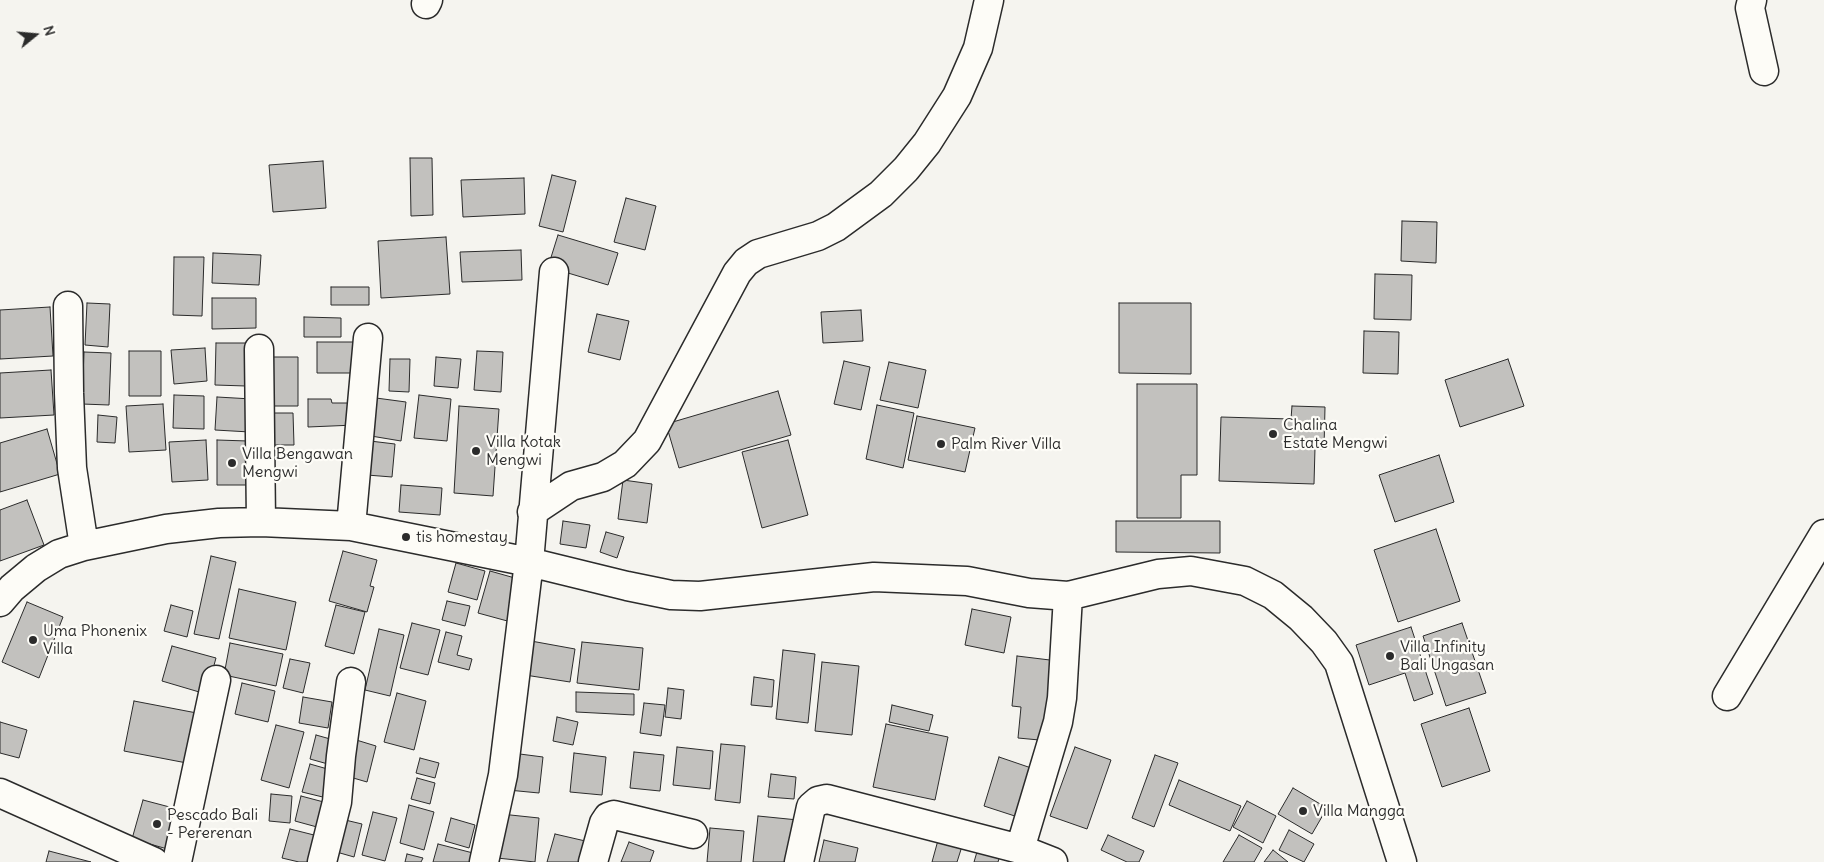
<!DOCTYPE html>
<style>
body{margin:0}
#map{position:relative;width:1824px;height:862px;overflow:hidden;background:#f5f4ef;font-family:Delius,sans-serif}
canvas{display:block}
.north{position:absolute;left:10px;top:10px;width:50px;height:50px;-webkit-text-stroke:4px #fdfcf7;paint-order:stroke;rotate:73deg;font-size:14px;font-weight:700;line-height:20px;text-align:center;color:#2b2b2b}
.north::after{content:'';display:block;margin:auto;width:18px;height:22px;background:#2b2b2b;clip-path:polygon(50% 0,100% 100%,50% 72%,0 100%)}
</style>
<div id="map">
<canvas width="1824" height="862"></canvas>
<div class="north">N</div>
</div>
<script>
const c = document.querySelector('canvas').getContext('2d');
c.lineJoin = 'round';
function paint(path, color) {
  c.fillStyle = color;
  c.fill(path, 'evenodd');
}
function poly(rows) {
  const path = new Path2D();
  for (const r of rows) {
    path.moveTo(r[0], r[1]);
    for (let i = 2; i < r.length; i += 2) path.lineTo(r[i], r[i + 1]);
  }
  return path;
}
function strokePath(path, color, width, dash) {
  c.strokeStyle = color;
  c.lineWidth = width;
  c.lineCap = dash ? 'butt' : 'round';
  c.setLineDash(dash || []);
  c.stroke(path);
}
function write(font, color, halo, rows, align = 'center') {
  c.font = font + ' Delius,sans-serif';
  c.lineWidth = 4.5;
  c.setLineDash([]);
  c.textBaseline = 'middle';
  c.strokeStyle = halo;
  c.fillStyle = color;
  for (const [text, x, y, turn = 0] of rows) {
    c.save();
    c.translate(x, y);
    c.rotate((+turn || 0) * Math.PI / 180);
    c.textAlign = isNaN(turn) ? turn : align;
    if (halo) c.strokeText(text, 0, 0);
    c.fillText(text, 0, 0);
    c.restore();
  }
}
const building = poly([
 [410,158,432,158,433,215,411,216,410,158],
 [323,161,326,208,273,212,269,165,323,161],
 [552,175,576,181,563,232,539,226,552,175],
 [524,178,525,214,463,217,461,180,524,178],
 [626,198,656,206,645,250,614,242,626,198],
 [1402,221,1437,222,1436,263,1401,261,1402,221],
 [558,235,618,253,608,285,548,267,558,235],
 [446,237,450,294,381,298,378,241,446,237],
 [521,250,522,280,462,282,460,252,521,250],
 [213,253,261,255,259,285,212,283,213,253],
 [174,257,204,257,202,316,173,315,174,257],
 [1375,274,1412,275,1411,320,1374,319,1375,274],
 [331,287,369,287,369,305,331,305,331,287],
 [212,298,256,298,256,328,212,329,212,298],
 [87,303,110,304,108,347,85,345,87,303],
 [1119,303,1191,303,1191,374,1119,373,1119,303],
 [50,307,53,356,0,359,0,310,50,307],
 [861,310,863,341,823,343,821,312,861,310],
 [597,314,629,321,620,360,588,352,597,314],
 [304,317,341,318,341,337,304,337,304,317],
 [1364,331,1399,332,1398,374,1363,373,1364,331],
 [317,342,357,342,357,373,317,373,317,342],
 [216,343,247,343,246,386,215,385,216,343],
 [205,348,207,381,174,384,171,350,205,348],
 [129,351,161,351,161,396,129,396,129,351],
 [477,351,503,352,501,392,474,390,477,351],
 [84,352,111,353,109,405,82,404,84,352],
 [272,357,298,357,298,406,273,406,272,357],
 [436,357,461,359,458,388,434,386,436,357],
 [390,359,410,359,409,392,389,391,390,359],
 [1508,359,1524,406,1460,427,1445,380,1508,359],
 [844,361,870,367,861,410,834,404,844,361],
 [889,362,926,370,918,408,880,400,889,362],
 [51,370,54,415,0,418,0,373,51,370],
 [1137,384,1197,384,1197,475,1181,475,1181,518,1137,518,1137,384],
 [778,391,791,435,679,468,666,424,778,391],
 [174,395,204,396,204,429,173,428,174,395],
 [419,395,451,399,447,441,414,438,419,395],
 [217,397,252,399,250,432,215,430,217,397],
 [376,398,406,402,401,441,371,436,376,398],
 [308,399,331,399,332,403,355,403,355,425,308,427,308,399],
 [163,404,166,450,129,452,126,406,163,404],
 [877,405,914,413,903,468,866,459,877,405],
 [459,406,499,409,493,496,454,493,459,406],
 [1292,406,1325,407,1324,449,1315,448,1314,484,1219,481,1221,417,1291,419,1292,406],
 [270,413,293,413,294,445,270,445,270,413],
 [98,415,117,417,115,443,97,442,98,415],
 [917,416,975,428,965,472,908,460,917,416],
 [47,429,60,474,0,492,0,443,47,429],
 [206,440,208,480,172,482,169,442,206,440],
 [217,440,248,441,248,485,217,485,217,440],
 [788,440,808,515,762,528,742,452,788,440],
 [370,441,395,444,392,477,367,475,370,441],
 [1439,455,1454,502,1395,522,1379,475,1439,455],
 [623,480,652,484,647,523,618,519,623,480],
 [401,485,442,488,440,515,399,512,401,485],
 [27,500,44,545,0,561,0,510,27,500],
 [563,521,590,525,586,548,560,544,563,521],
 [1116,521,1220,521,1220,553,1116,552,1116,521],
 [1436,529,1460,601,1398,622,1374,550,1436,529],
 [606,532,624,537,617,558,600,552,606,532],
 [343,551,377,560,370,586,374,587,367,612,329,601,343,551],
 [211,556,236,562,219,639,194,634,211,556],
 [456,563,485,571,477,600,448,592,456,563],
 [490,571,522,580,511,622,478,613,490,571],
 [239,589,296,602,286,650,229,638,239,589],
 [447,601,470,606,465,626,442,620,447,601],
 [27,602,63,617,39,678,2,662,27,602],
 [171,605,193,611,187,637,164,631,171,605],
 [336,605,365,612,354,654,325,646,336,605],
 [972,609,1011,617,1004,653,965,645,972,609],
 [412,623,440,630,428,675,400,668,412,623],
 [1462,623,1486,693,1446,706,1423,636,1462,623],
 [1411,627,1433,694,1414,701,1405,673,1369,685,1356,645,1411,627],
 [379,629,404,635,390,696,365,690,379,629],
 [446,632,462,636,457,655,472,659,469,670,438,662,446,632],
 [531,641,575,649,570,682,525,675,531,641],
 [582,642,643,648,639,690,577,683,582,642],
 [230,643,283,654,276,686,224,675,230,643],
 [172,646,216,658,206,694,162,681,172,646],
 [783,650,815,654,808,723,776,719,783,650],
 [1017,656,1058,661,1050,741,1018,738,1021,707,1012,706,1017,656],
 [290,659,310,663,303,693,283,688,290,659],
 [822,662,859,666,852,735,815,731,822,662],
 [754,677,774,680,772,707,751,705,754,677],
 [242,683,275,691,268,722,235,714,242,683],
 [668,688,684,690,681,719,665,717,668,688],
 [576,692,634,694,634,715,576,712,576,692],
 [397,693,426,701,414,750,384,742,397,693],
 [303,697,332,702,328,728,299,723,303,697],
 [134,701,202,714,192,764,124,751,134,701],
 [644,703,665,705,661,736,640,733,644,703],
 [892,705,933,715,929,731,889,722,892,705],
 [1469,708,1490,771,1442,787,1421,724,1469,708],
 [557,717,578,722,573,745,553,741,557,717],
 [0,722,27,730,19,758,0,753,0,722],
 [886,724,948,737,935,800,873,787,886,724],
 [276,725,304,732,289,788,261,780,276,725],
 [316,735,341,742,335,766,310,759,316,735],
 [353,739,376,746,367,782,343,775,353,739],
 [721,744,745,746,740,803,715,800,721,744],
 [677,747,713,751,710,789,673,785,677,747],
 [1075,747,1111,760,1087,829,1050,816,1075,747],
 [634,752,664,755,660,791,630,788,634,752],
 [512,753,543,757,539,793,508,790,512,753],
 [574,753,606,757,602,795,570,792,574,753],
 [1155,755,1178,763,1154,827,1132,818,1155,755],
 [999,757,1040,771,1024,819,984,806,999,757],
 [420,758,439,763,435,778,416,773,420,758],
 [310,764,338,772,331,799,302,792,310,764],
 [771,774,796,777,794,799,768,797,771,774],
 [417,778,435,783,430,804,411,799,417,778],
 [1179,780,1241,806,1230,831,1169,805,1179,780],
 [1293,788,1327,808,1312,834,1278,814,1293,788],
 [271,794,292,796,290,823,269,821,271,794],
 [301,796,335,805,328,830,295,821,301,796],
 [143,800,181,810,171,850,132,839,143,800],
 [1247,801,1276,816,1263,843,1233,827,1247,801],
 [409,805,434,812,424,850,400,843,409,805],
 [373,812,397,818,385,861,362,855,373,812],
 [501,814,539,818,535,862,497,858,501,814],
 [758,816,798,820,793,862,753,862,758,816],
 [451,818,475,825,469,848,445,841,451,818],
 [341,819,362,824,354,857,333,851,341,819],
 [710,828,744,831,741,862,707,862,710,828],
 [290,829,318,836,311,862,299,862,282,858,290,829],
 [1289,830,1314,844,1304,862,1279,850,1289,830],
 [940,833,964,840,957,862,932,862,940,833],
 [555,834,594,843,589,862,547,862,555,834],
 [1108,835,1144,851,1139,862,1127,862,1101,850,1108,835],
 [1239,835,1262,848,1254,862,1223,862,1239,835],
 [824,840,858,848,855,862,819,862,824,840],
 [629,842,654,851,650,862,621,862,629,842],
 [438,844,473,853,470,862,433,862,438,844],
 [979,845,1001,852,998,862,974,862,979,845],
 [1273,850,1288,862,1264,862,1273,850],
 [49,851,91,862,46,862,49,851],
 [407,854,423,858,421,862,405,862,407,854]
]);
const minor = poly([
 [1752,0,1750,8,1764,71],
 [426,4,428,0],
 [68,306,69,393,72,468,84,546],
 [259,349,261,522],
 [532,512,571,486,603,477,625,464,647,441,737,273,746,262,758,254,818,236,836,227,881,194,906,169,927,143,957,96,978,48,989,0],
 [351,526,368,338],
 [0,602,12,588,36,568,59,554,84,546,166,529,219,523,261,522,351,526,529,562,627,586,671,595,700,596,874,577,967,581,1029,593,1068,596,1158,574,1191,571,1245,581,1273,595,1301,618,1324,642,1339,663,1402,862],
 [1727,696,1824,534],
 [1020,849,1058,722,1062,698,1068,596],
 [177,862,216,680],
 [322,862,337,802,341,756,351,682],
 [484,862,503,775,529,562,554,272],
 [593,862,604,823,608,817,614,815,693,834],
 [799,862,811,807,818,801,827,799,1020,849,1053,862]
]);
const tertiary = poly([
 [0,793,154,862]
]);
const markers = [
 [1273,434,5,"#2b2b2b"],
 [941,444,5,"#2b2b2b"],
 [476,451,5,"#2b2b2b"],
 [232,463,5,"#2b2b2b"],
 [406,537,5,"#2b2b2b"],
 [33,640,5,"#2b2b2b"],
 [1390,656,5,"#2b2b2b"],
 [1303,811,5,"#2b2b2b"],
 [157,824,5,"#2b2b2b"]
];
const poiNames = [
 ["Chalina",1283,425],
 ["Estate Mengwi",1283,443],
 ["Villa Kotak",486,442],
 ["Mengwi",486,460],
 ["Palm River Villa",951,444],
 ["Villa Bengawan",242,454],
 ["Mengwi",242,472],
 ["tis homestay",416,537],
 ["Uma Phonenix",43,631],
 ["Villa",43,649],
 ["Villa Infinity",1400,647],
 ["Bali Ungasan",1400,665],
 ["Villa Mangga",1313,811],
 ["Pescado Bali",167,815],
 ["- Pererenan",167,833]
];
paint(building, '#c2c1be');
strokePath(building, '#2b2b2b', 1);
strokePath(minor, '#2b2b2b', 31);
strokePath(tertiary, '#2b2b2b', 31);
strokePath(minor, '#fdfcf7', 28);
strokePath(tertiary, '#fdfcf7', 28);
for (const [x, y, r, color] of markers) {
  const dot = new Path2D();
  dot.arc(x, y, r, 0, 2 * Math.PI);
  c.fillStyle = color;
  c.fill(dot);
  strokePath(dot, '#fdfcf7', 2);
}
write('16px', '#2b2b2b', '#fdfcf7', poiNames, 'left');
</script>
